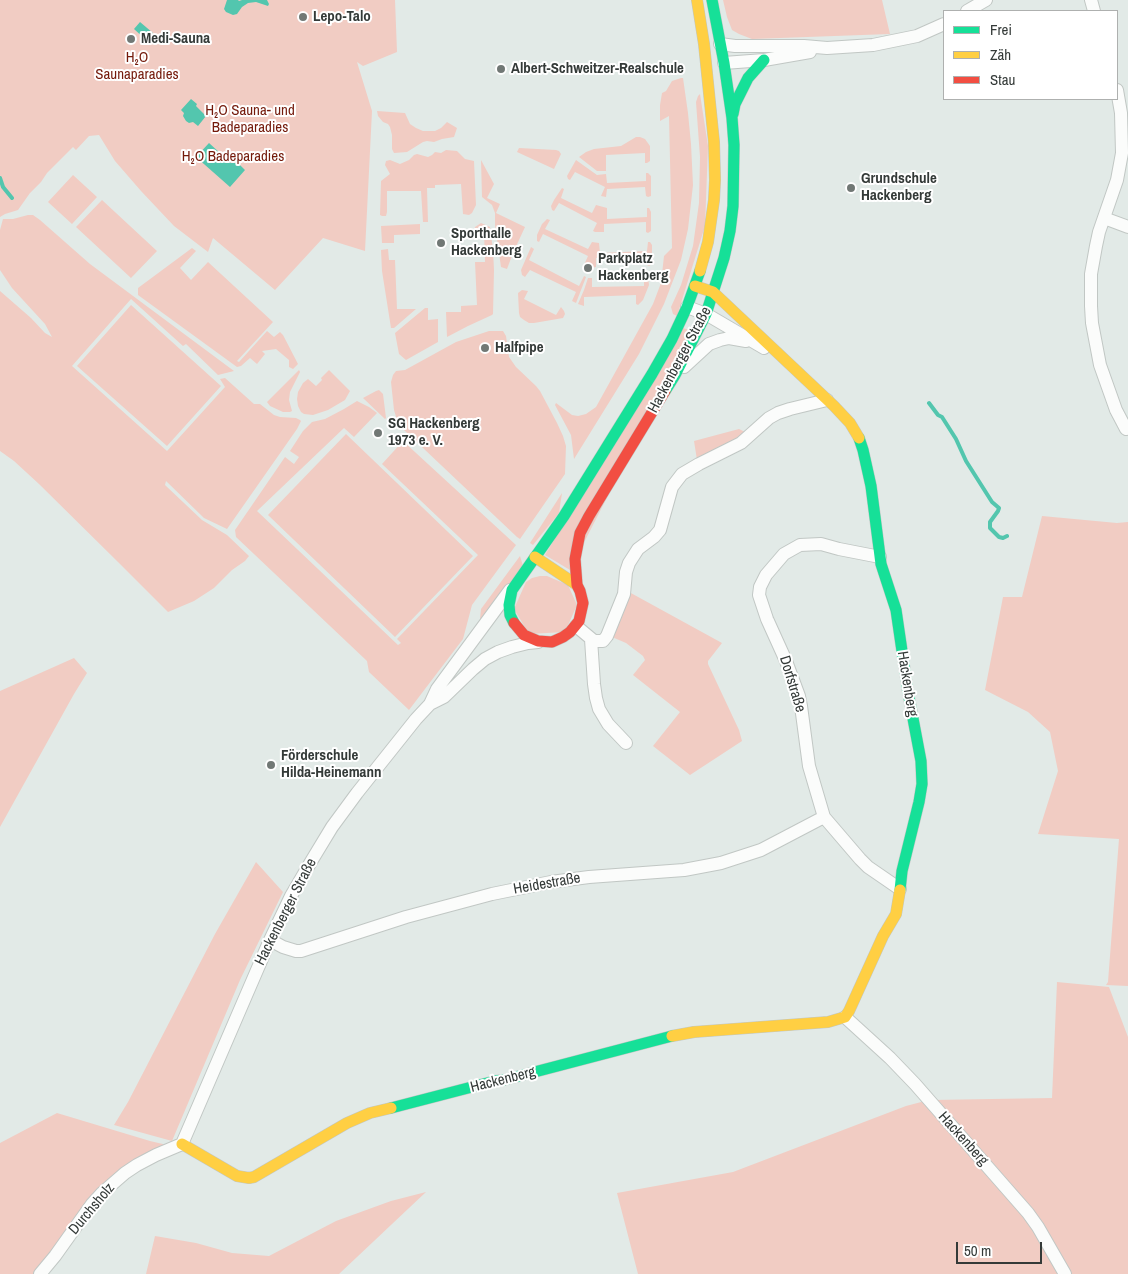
<!DOCTYPE html>
<meta charset="utf-8">
<style>
body{margin:0}
#map{position:relative;width:1128px;height:1274px;overflow:hidden;background:#e2eae7;font-family:"Archivo Narrow",sans-serif}
canvas{display:block}
.legend{position:absolute;left:943px;top:10px;width:175px;height:90px;box-sizing:border-box;background:#fff;border:1px solid #aeb0af;margin:0;padding:6px 9px;list-style:none;font-size:15px;color:#343a38}
.legend li{display:flex;align-items:center;gap:10px;height:25px}
.legend b{width:25px;border:1px solid #aeb0af}
.scale{position:absolute;left:956px;top:1242px;width:86px;height:22px;box-sizing:border-box;border:2px solid #343a38;border-top:0;padding-left:6px;font-size:15px;line-height:18px;white-space:nowrap;color:#343a38;-webkit-text-stroke:4px #fff;paint-order:stroke}
</style>
<div id="map">
<canvas width="1128" height="1274"></canvas>
<ul class="legend">
<li><b style="height:6px;background:#16e098"></b>Frei</li>
<li><b style="height:6px;background:#ffcf43"></b>Zäh</li>
<li><b style="height:6px;background:#f24e42"></b>Stau</li>
</ul>
<div class="scale">50 m</div>
</div>
<script>
const c = document.querySelector('canvas').getContext('2d');
c.lineJoin = 'round';
function paint(path, color) {
  c.fillStyle = color;
  c.fill(path, 'evenodd');
}
function poly(rows) {
  const path = new Path2D();
  for (const r of rows) {
    path.moveTo(r[0], r[1]);
    for (let i = 2; i < r.length; i += 2) path.lineTo(r[i], r[i + 1]);
  }
  return path;
}
function strokePath(path, color, width, dash) {
  c.strokeStyle = color;
  c.lineWidth = width;
  c.lineCap = dash ? 'butt' : 'round';
  c.setLineDash(dash || []);
  c.stroke(path);
}
function write(font, color, halo, rows, align = 'center') {
  c.font = font + ' "Archivo Narrow",sans-serif';
  c.lineWidth = 4;
  c.setLineDash([]);
  c.textBaseline = 'middle';
  c.strokeStyle = halo;
  c.fillStyle = color;
  for (const [text, x, y, turn = 0] of rows) {
    c.save();
    c.translate(x, y);
    c.rotate((+turn || 0) * Math.PI / 180);
    c.textAlign = isNaN(turn) ? turn : align;
    if (halo) c.strokeText(text, 0, 0);
    c.fillText(text, 0, 0);
    c.restore();
  }
}
const green = poly([
 [0,0,395,0,397,52,363,66,357,62,372,111,365,251,323,238,275,290,213,238,208,252,174,226,141,191,115,161,99,135,89,136,76,150,73,147,47,173,41,182,30,193,18,210,5,214,0,217],
 [723,0,882,0,890,34,752,39,739,34,732,30,727,17],
 [681,78,683,78,688,113,691,144,693,185,688,229,681,260,664,304,639,354,574,459,571,435,555,405,556,403,572,415,578,416,586,414,596,407,653,304,661,283,664,256,672,248,669,116,660,121,660,105,662,93,666,91,672,81],
 [700,94,708,146,705,226,677,316,673,314,671,307,681,285,693,246,699,203,700,157,696,102,698,96],
 [377,111,405,113,410,124,416,128,423,131,435,131,441,128,447,122,457,128,454,137,442,139,434,142,427,141,423,142,407,152,394,153,392,149,392,135,390,127,388,124,383,122,378,116],
 [636,137,640,137,645,139,650,146,650,161,647,163,645,163,645,153,606,155,606,171,597,171,579,157,586,152,594,149,621,146],
 [519,148,556,150,559,151,561,154,554,169,517,152],
 [446,150,457,151,465,159,474,161,476,205,472,213,469,215,463,214,461,184,435,185,435,188,427,188,428,222,423,222,421,191,387,191,387,212,386,216,382,216,380,215,381,181,390,174,385,165,386,161,390,160,400,164,409,160,414,155,417,154,428,157,432,155,435,152,441,153],
 [481,160,494,184,487,198,500,204,496,213,525,227,513,253,507,269,501,267,495,225,495,213,492,205,482,197],
 [576,160,597,175,606,174,607,183,646,181,646,173,648,173,651,176,651,196,648,197,646,196,645,187,607,189,606,197,601,196,605,187,575,172,570,180,568,179,567,176],
 [73,175,97,197,72,224,48,202],
 [562,188,564,189,561,198,592,213,596,205,607,208,607,219,647,217,647,208,649,208,651,212,651,231,648,233,646,232,646,222,604,224,604,232,595,232,593,231,597,223,559,203,554,211,552,210,551,206,554,200],
 [102,200,157,251,131,278,76,227],
 [28,215,33,215,40,220,90,264,234,371,218,375,186,344,183,346,131,299,72,366,167,451,225,387,220,379,225,378,254,404,260,404,274,415,280,417,296,418,300,420,301,421,297,429,227,529,204,518,166,481,165,485,202,520,227,535,249,556,245,561,232,570,214,588,194,601,168,612,118,562,39,484,14,461,0,451,0,291,31,318,45,333,52,337,45,324,12,288,0,270,0,230,3,219,13,219],
 [547,219,550,220,545,229,588,249,592,242,599,243,600,253,647,251,648,242,650,242,652,245,652,264,649,266,647,265,647,257,596,258,596,267,591,268,584,265,588,256,543,234,539,242,537,241,537,235,542,224],
 [481,223,490,227,493,250,494,270,493,314,492,315,468,326,447,337,446,312,461,312,461,306,477,305,475,262,485,262,484,231,474,231,475,227],
 [420,224,420,234,394,235,394,243,382,243,381,226],
 [531,247,534,249,529,260,579,286,584,276,586,277,576,303,572,301,576,292,530,270,525,277,522,275,521,270],
 [192,248,196,251,180,268,191,280,208,262,273,322,237,361,239,362,267,331,274,337,280,332,283,335,298,364,293,369,289,367,289,360,276,349,262,351,265,354,257,364,250,358,241,366,237,367,138,295,138,288],
 [388,249,389,260,395,260,397,309,416,309,394,328,391,328,382,271,381,250],
 [644,276,648,277,649,285,643,300,638,305,636,304,636,295,584,297,584,306,578,304,584,290,588,278,592,278,592,287,644,286],
 [522,290,528,291,524,299,556,315,561,307,564,311,565,314,563,318,534,323,529,323,524,320,520,317,519,313,518,293],
 [131,305,221,386,167,446,77,366],
 [425,308,428,308,428,320,438,319,438,342,406,360,399,354,395,333],
 [683,328,692,331,570,570,545,555],
 [489,331,503,331,506,336,509,357,516,367,536,386,540,391,557,423,563,436,566,446,565,474,520,539,517,537,404,430,397,420,394,410,391,382,393,375,396,371,405,370,456,342],
 [299,370,300,372,290,392,289,400,292,411,290,412,283,412,270,406,267,402],
 [329,370,350,391,345,400,328,410,313,415,304,414,301,412,298,406,297,399,298,392,303,383,308,379,316,386,322,380,321,378],
 [379,390,383,394,386,418,385,419,363,398,376,391],
 [357,401,369,407,377,413,354,437,344,428,257,511,398,645,401,643,397,639,478,555,382,464,403,441,516,545,472,605,463,639,409,710,369,672,367,661,236,537,235,530,285,457,294,464,299,457,290,451,303,431,312,422,325,419,344,409],
 [739,429,747,433,697,460,694,441],
 [346,434,473,556,395,637,268,515],
 [562,493,559,513,533,545,530,543],
 [1042,516,1117,523,1128,522,1128,986,1106,985,1108,982,1119,839,1038,834,1058,771,1050,732,1028,712,985,690,1003,597,1022,597],
 [520,556,523,566,482,621,480,619,481,609],
 [540,576,547,576,568,585,577,605,565,632,529,634,514,609,526,582,532,578],
 [629,592,722,643,708,661,708,664,739,730,742,741,690,775,653,746,680,712,633,675,645,660,643,656,626,643,612,637],
 [74,658,87,673,74,694,0,827,0,691],
 [256,862,283,892,240,980,172,1141,114,1125,128,1102,215,934],
 [1057,982,1109,987,1128,1037,1128,1274,1068,1274,932,1100,1052,1098],
 [925,1101,1013,1199,1061,1274,638,1274,617,1193,733,1172,906,1106],
 [57,1113,150,1141,167,1145,136,1161,48,1256,34,1274,0,1274,0,1143],
 [426,1192,339,1274,146,1274,155,1236,196,1243,232,1253,269,1256,336,1221,391,1201]
]);
const water = poly([
 [227,0,238,0,239,1,242,0,267,0,269,4,268,6,256,2,248,3,242,7,237,14,233,15,226,12,224,9],
 [140,22,153,33,146,40,134,29],
 [191,99,197,104,196,106,206,116,198,126,193,122,189,123,186,121,183,116,184,113,181,110],
 [209,143,231,163,238,163,245,170,230,187,196,157]
]);
const stream = poly([
 [0,178,3,187,12,198],
 [929,403,938,415,942,417,956,439,966,461,992,502,999,508,998,511,990,522,990,528,999,537,1003,538,1007,536]
]);
const street = poly([
 [1091,0,1094,11],
 [967,11,986,0],
 [720,44,735,46,804,46,827,48,873,45,917,36,944,24],
 [724,63,764,60,810,52],
 [1117,90,1121,113,1122,153,1117,180,1099,232,1096,246,1091,274,1091,306,1092,323,1100,365,1116,410,1126,429],
 [1104,218,1128,227],
 [687,307,706,314,764,348],
 [684,367,709,344,720,340,729,338,746,341],
 [880,557,839,549,821,544,800,545,784,554,766,575,760,587,759,595,767,619,786,661,799,696,801,706,809,766,824,817,860,859,868,867,900,889],
 [576,626,594,641,603,641,607,636,624,594,626,572,629,563,638,549,654,537,660,530,672,487,682,474,699,464,741,443,769,418,778,413,790,409,827,400],
 [591,639,594,684,596,698,599,709,608,724,626,743],
 [430,704,444,697,473,669,485,659,498,652,512,647,528,643,538,642],
 [270,940,283,947,296,951,301,951,406,917,492,894,551,882,589,877,684,870,721,863,761,850,824,817],
 [845,1017,890,1058,915,1084,1028,1213,1038,1227,1065,1274],
 [40,1274,55,1256,92,1204,102,1193,125,1173,137,1165,156,1155,182,1144,270,940,291,896,312,860,332,827,357,793,416,719,430,704,437,689,510,590]
]);
const fast = poly([
 [733,114,735,104,748,78,764,60],
 [665,391,675,375,706,314,724,258,730,231,733,206,734,145,732,118,724,63,712,0],
 [859,438,863,450,871,486,881,564,896,610,908,692,921,761,922,784,919,802,902,871,900,890],
 [514,623,510,615,509,605,512,590,564,516,652,374,672,339,687,307,700,271],
 [391,1108,495,1081,504,1080,672,1036]
]);
const slow = poly([
 [697,0,704,44,714,142,715,180,714,200,708,242,700,271],
 [695,286,713,292,834,406,850,423,859,438],
 [535,557,577,585],
 [672,1036,694,1032,828,1022,845,1017,849,1011,883,936,896,914,900,890],
 [182,1144,237,1176,249,1178,254,1177,347,1123,370,1113,391,1108]
]);
const jam = poly([
 [514,623,524,635,538,641,552,642,563,637,570,632,579,621,583,603,580,591,577,585,575,559,580,533,589,516,665,391]
]);
const markers = [
 [303,17,5,"#717875"],
 [131,39,5,"#717875"],
 [501,69,5,"#717875"],
 [851,188,5,"#717875"],
 [441,243,5,"#717875"],
 [588,268,5,"#717875"],
 [485,348,5,"#717875"],
 [378,433,5,"#717875"],
 [271,765,5,"#717875"]
];
const poiNames = [
 ["Lepo-Talo",313,17],
 ["Medi-Sauna",141,39],
 ["Albert-Schweitzer-Realschule",511,69],
 ["Grundschule",861,179],
 ["Hackenberg",861,196],
 ["Sporthalle",451,234],
 ["Hackenberg",451,251],
 ["Parkplatz",598,259],
 ["Hackenberg",598,276],
 ["Halfpipe",495,348],
 ["SG Hackenberg",388,424],
 ["1973 e. V.",388,441],
 ["Förderschule",281,756],
 ["Hilda-Heinemann",281,773]
];
const parkNames = [
 ["H₂O",137,58],
 ["Saunaparadies",137,75],
 ["H₂O Sauna- und",250,111],
 ["Badeparadies",250,128],
 ["H₂O Badeparadies",233,157]
];
const streetNames = [
 ["Hackenberger Straße",680,360,-62],
 ["Dorfstraße",792,684,73],
 ["Hackenberg",907,684,81],
 ["Heidestraße",547,884,-10],
 ["Hackenberger Straße",286,912,-63],
 ["Hackenberg",503,1080,-14],
 ["Hackenberg",963,1139,48],
 ["Durchsholz",92,1209,-50]
];
paint(green, '#f1ccc3');
paint(water, '#53c6ae');
strokePath(stream, '#53c6ae', 4);
strokePath(street, '#c1c7c4', 14);
strokePath(fast, '#c1c7c4', 12);
strokePath(slow, '#c1c7c4', 12);
strokePath(jam, '#c1c7c4', 12);
strokePath(street, '#fbfcfb', 12);
strokePath(fast, '#16e098', 11);
strokePath(slow, '#ffcf43', 11);
strokePath(jam, '#f24e42', 11);
for (const [x, y, r, color] of markers) {
  const dot = new Path2D();
  dot.arc(x, y, r, 0, 2 * Math.PI);
  c.fillStyle = color;
  c.fill(dot);
  strokePath(dot, '#fff', 2);
}
write('bold 15px', '#343a38', '#fff', poiNames, 'left');
write('15px', '#741a0b', '#fff', parkNames);
write('15px', '#343a38', '#fff', streetNames);
</script>
